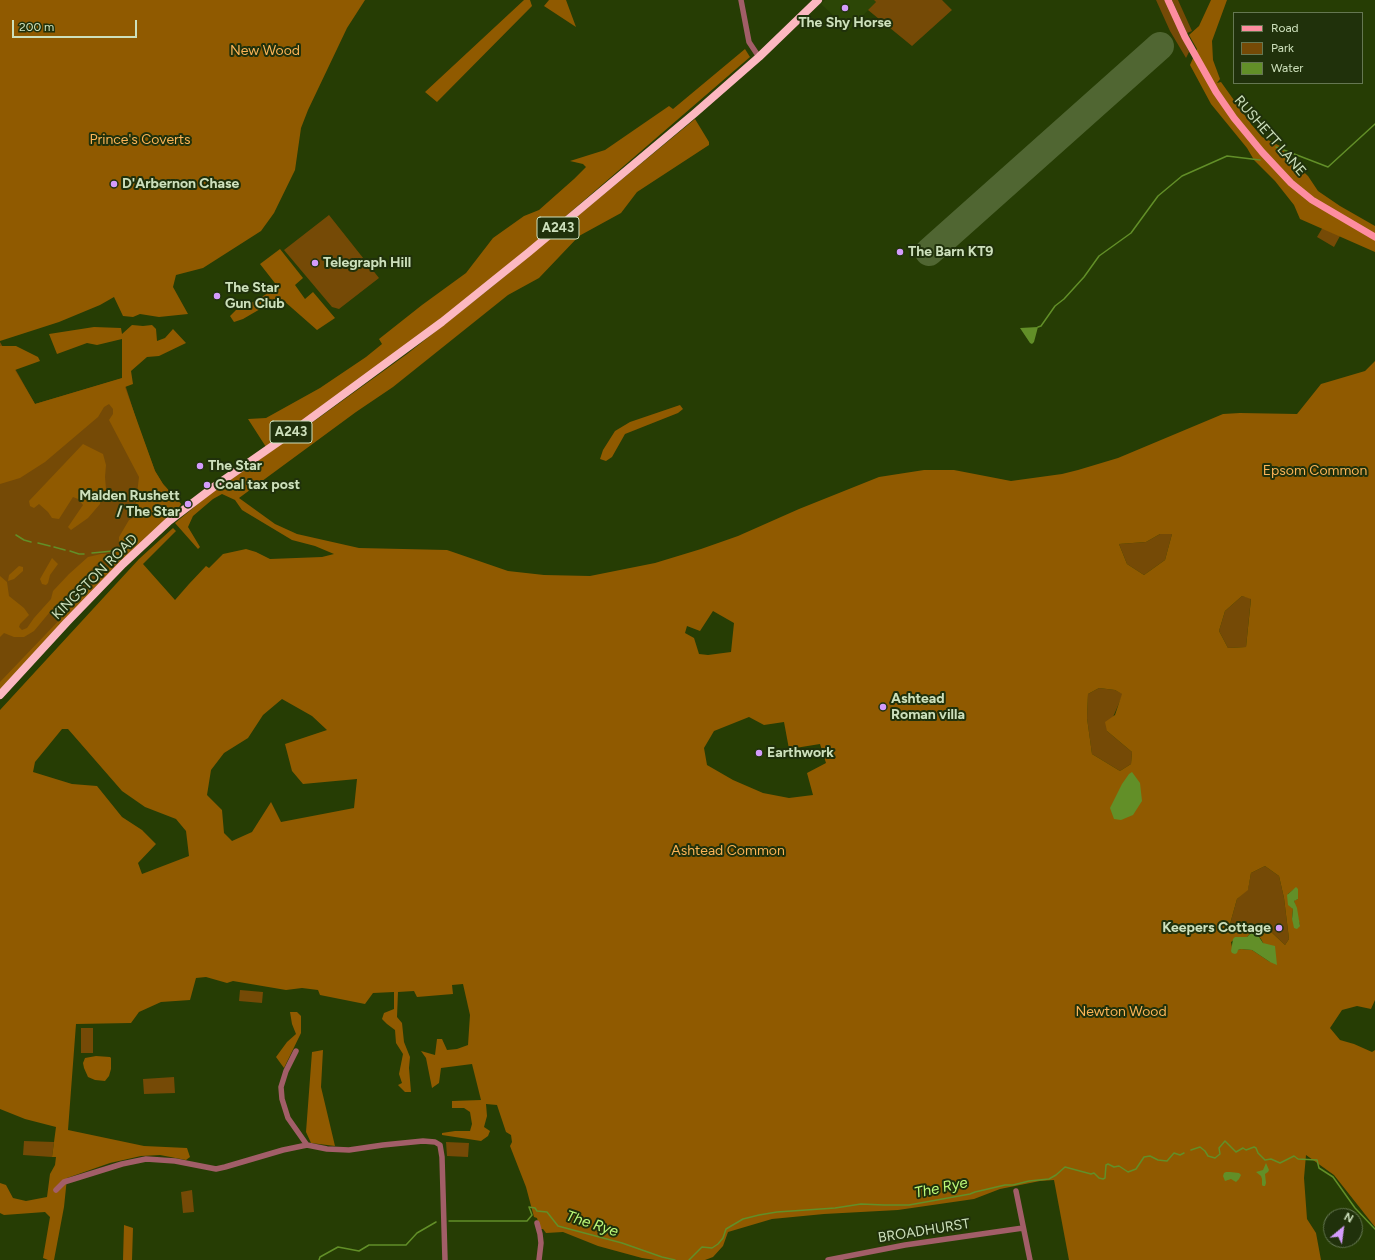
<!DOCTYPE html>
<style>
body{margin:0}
#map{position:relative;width:1375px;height:1260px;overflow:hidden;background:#263d04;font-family:Figtree,sans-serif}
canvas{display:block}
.legend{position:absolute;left:1233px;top:12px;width:130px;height:72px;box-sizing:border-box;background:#20310b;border:1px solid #657752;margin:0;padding:5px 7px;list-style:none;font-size:12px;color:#cde0bc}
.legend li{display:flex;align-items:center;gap:8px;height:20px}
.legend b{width:20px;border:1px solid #657752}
.north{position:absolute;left:1323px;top:1208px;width:40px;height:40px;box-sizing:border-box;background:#20310b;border:1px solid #657752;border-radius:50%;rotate:29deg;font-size:11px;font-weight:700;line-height:16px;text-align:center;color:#cde0bc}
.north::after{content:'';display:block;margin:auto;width:14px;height:18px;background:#d49cfc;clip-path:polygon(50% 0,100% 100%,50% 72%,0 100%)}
.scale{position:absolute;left:12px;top:20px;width:125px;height:18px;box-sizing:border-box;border:2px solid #cde0bc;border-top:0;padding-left:5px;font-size:12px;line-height:14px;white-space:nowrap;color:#cde0bc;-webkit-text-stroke:3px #20310b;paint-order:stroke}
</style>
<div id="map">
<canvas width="1375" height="1260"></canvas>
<ul class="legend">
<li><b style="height:5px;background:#fd8da0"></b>Road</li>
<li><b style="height:11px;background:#754a06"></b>Park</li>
<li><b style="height:11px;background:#628f28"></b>Water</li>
</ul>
<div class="north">N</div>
<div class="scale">200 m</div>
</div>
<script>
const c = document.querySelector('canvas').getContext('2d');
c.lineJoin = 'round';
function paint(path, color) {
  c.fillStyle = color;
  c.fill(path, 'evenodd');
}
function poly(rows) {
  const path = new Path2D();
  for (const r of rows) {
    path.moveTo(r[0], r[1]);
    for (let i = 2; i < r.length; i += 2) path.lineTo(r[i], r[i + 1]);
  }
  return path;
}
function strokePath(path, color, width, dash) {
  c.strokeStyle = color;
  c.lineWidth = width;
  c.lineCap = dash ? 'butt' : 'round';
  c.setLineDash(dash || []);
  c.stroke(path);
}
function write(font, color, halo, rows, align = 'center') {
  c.font = font + ' Figtree,sans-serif';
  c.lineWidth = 4;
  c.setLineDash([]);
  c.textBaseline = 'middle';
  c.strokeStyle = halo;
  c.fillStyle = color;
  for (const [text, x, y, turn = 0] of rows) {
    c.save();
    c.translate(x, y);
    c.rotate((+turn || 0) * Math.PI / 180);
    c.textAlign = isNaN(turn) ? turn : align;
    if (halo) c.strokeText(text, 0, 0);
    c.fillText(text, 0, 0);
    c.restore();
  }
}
const built = poly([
 [825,0,874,0,876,2,849,30,821,4]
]);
const green = poly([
 [874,0,942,0,952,10,912,46,868,10,876,2],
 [1156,0,1165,0,1189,52,1186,58,1170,31],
 [1172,0,1178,0,1192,31,1187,33],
 [329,215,379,278,339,309,332,307,284,250],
 [1323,227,1340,236,1334,247,1317,237],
 [0,342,35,404,123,378,138,425,155,471,163,484,181,504,179,507,154,530,0,690],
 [1160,534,1172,534,1165,560,1144,575,1127,564,1119,544,1146,542],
 [1242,596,1251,598,1246,647,1228,648,1219,631,1225,611],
 [1099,688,1115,690,1123,694,1107,731,1132,752,1131,764,1120,771,1092,754,1087,718,1088,694],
 [1265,866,1279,876,1284,898,1289,939,1285,945,1268,929,1230,924,1237,899,1248,889,1251,873],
 [240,990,263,992,262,1003,239,1001],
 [81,1028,93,1028,93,1053,81,1053],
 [174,1077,175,1093,144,1094,143,1079],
 [24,1141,54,1142,52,1157,23,1155],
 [446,1142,469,1143,468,1157,447,1156],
 [192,1190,194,1212,183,1213,181,1192]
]);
const forest = poly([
 [0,0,365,0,347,28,308,110,301,128,295,170,274,213,261,231,203,268,176,275,173,287,188,314,159,317,140,314,133,317,123,316,114,297,100,305,59,322,0,341],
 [524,0,530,0,532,6,437,102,425,92],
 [549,0,566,0,576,27,544,6],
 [1211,0,1227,0,1212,41,1213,60,1220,79,1217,83,1221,82,1251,124,1262,137,1282,147,1287,156,1308,176,1318,191,1340,206,1375,226,1375,252,1300,219,1294,205,1275,181,1254,160,1247,148,1211,104,1190,65,1197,49,1189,35,1199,26],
 [745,49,750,57,530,247,447,315,266,447,248,419,266,418,320,388,366,357,382,344,379,339,422,305,466,273,493,238,524,216,539,210,574,179,586,167,583,164,570,161,605,150,669,106,673,109],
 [695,119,709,142,709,145,637,192,621,213,579,236,539,278,508,295,393,387,356,412,239,498,275,524,297,534,359,548,447,550,508,571,544,575,590,576,655,563,701,549,738,536,799,509,879,477,924,470,954,470,1011,481,1062,474,1078,470,1118,458,1223,414,1240,413,1297,414,1321,384,1365,371,1375,361,1375,1000,1371,1009,1357,1006,1342,1010,1330,1028,1340,1040,1354,1044,1372,1052,1375,1050,1375,1227,1334,1175,1306,1155,1304,1178,1307,1219,1316,1233,1321,1260,1069,1260,1054,1180,1040,1181,1000,1189,974,1199,898,1210,824,1214,772,1219,728,1232,723,1246,713,1257,705,1260,655,1260,642,1258,598,1246,563,1232,546,1233,543,1229,540,1229,537,1218,534,1217,526,1187,510,1146,512,1142,511,1135,506,1132,497,1105,486,1104,487,1116,484,1127,490,1131,488,1136,481,1141,442,1135,442,1133,455,1131,470,1131,472,1124,470,1112,464,1108,452,1108,452,1101,481,1100,472,1064,441,1068,439,1083,432,1088,426,1058,421,1051,435,1055,437,1039,442,1039,447,1050,457,1049,468,1045,470,1015,463,984,452,985,453,994,417,997,414,991,398,992,397,1017,402,1023,404,1042,410,1057,409,1068,411,1092,405,1092,398,1085,402,1083,399,1074,403,1054,396,1043,395,1030,387,1024,382,1019,384,1013,394,1009,394,992,373,993,365,1004,320,995,318,990,302,988,286,990,233,981,227,983,206,977,196,978,190,1000,161,1002,139,1012,131,1023,76,1024,68,1130,144,1146,187,1148,190,1157,186,1160,160,1155,141,1156,110,1163,67,1178,64,1207,54,1260,48,1260,43,1258,50,1217,45,1212,4,1215,0,1213,0,1183,6,1185,13,1198,26,1201,47,1197,50,1174,55,1165,56,1157,52,1157,56,1127,25,1119,0,1109,0,710,139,559,173,528,176,531,143,564,175,600,189,584,206,566,209,568,223,554,246,549,256,552,270,559,322,557,334,554,315,546,292,540,242,510,235,500,222,494,213,499,193,516,188,527,200,547,198,549,175,523,210,494,320,417,407,354,488,290],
 [1160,534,1172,534,1165,560,1144,575,1127,564,1119,544,1146,542],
 [1242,596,1251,599,1246,647,1228,648,1219,631,1225,611],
 [713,611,734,623,731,652,708,655,699,654,694,638,685,633,687,626,700,631],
 [1099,688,1115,690,1122,694,1115,715,1105,722,1107,731,1132,752,1131,764,1120,771,1092,754,1087,718,1088,694],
 [282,699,312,716,327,730,285,744,292,771,303,784,357,779,354,808,281,822,271,802,252,832,232,841,224,833,222,810,207,795,211,770,224,753,248,738,263,715],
 [749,717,764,725,784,722,789,749,820,744,826,763,807,773,813,795,789,798,763,793,733,780,707,765,704,748,714,731],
 [62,729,68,729,122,791,145,807,176,819,186,831,189,856,142,874,138,863,156,844,142,830,122,817,97,786,72,784,33,772,35,762],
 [1265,866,1279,876,1284,898,1289,939,1285,945,1268,929,1230,924,1237,899,1248,890,1251,873],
 [1298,889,1298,899,1295,900,1294,901,1300,926,1292,919,1293,909,1292,907,1290,906,1288,894,1293,890],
 [1252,932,1260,934,1259,937,1261,939,1263,943,1265,945,1270,962,1252,950,1241,949,1238,950,1232,947,1231,942,1238,937,1247,937],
 [280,249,303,278,295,285,305,299,313,292,335,318,317,330,284,301,274,301,243,319,234,322,230,316,236,310,243,308,278,287,260,264],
 [132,325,143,326,152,325,156,329,157,341,165,338,173,329,186,343,159,356,147,357,131,371,133,384,125,387,155,471,163,484,181,504,179,507,154,530,0,690,0,682,116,561,112,557,106,558,97,564,49,613,34,631,24,637,14,637,4,633,0,637,0,576,7,582,9,596,24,608,29,615,20,624,19,627,22,630,27,628,34,618,51,599,53,591,69,574,88,557,101,554,113,554,116,552,121,547,119,545,119,537,129,520,133,518,135,511,139,477,109,420,113,414,113,409,109,404,104,407,98,417,45,462,20,478,0,484,0,346,16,346,38,357,40,361,15,370,35,404,122,378,122,339,97,345,87,343,57,354,49,334,94,327,121,328,122,334],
 [680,405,683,409,678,413,625,434,612,457,606,461,600,459,603,450,615,431,630,422],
 [83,444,103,454,106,465,105,477,106,489,101,493,100,504,88,518,71,530,68,527,83,505,78,499,73,497,59,519,52,518,48,512,39,504,34,508,30,506,29,501],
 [52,558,58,564,50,575,48,583,46,585,42,584,40,579],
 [19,566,23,567,23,571,14,579,8,581,9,575],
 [290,1012,297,1012,301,1016,301,1033,284,1068,276,1057,287,1042,296,1034,292,1024],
 [323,1050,321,1087,335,1146,311,1143,306,1132,312,1052],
 [96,1056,110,1057,111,1058,111,1069,109,1076,105,1081,95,1080,88,1077,84,1068,83,1063,85,1058],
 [124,1225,133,1228,132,1260,123,1260]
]);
const water = poly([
 [1038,327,1034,342,1032,344,1030,343,1020,328],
 [1132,772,1140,783,1142,801,1133,815,1121,820,1114,819,1110,808,1122,784,1129,774],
 [1296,887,1298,889,1298,899,1294,901,1297,908,1300,926,1297,929,1294,928,1293,923,1292,919,1293,909,1288,905,1287,895],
 [1256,931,1260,933,1259,937,1263,943,1275,946,1277,965,1270,962,1252,950,1241,949,1238,950,1237,953,1235,954,1232,953,1231,951,1233,939,1235,937,1247,937,1252,932],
 [1266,1163,1269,1170,1268,1172,1265,1174,1266,1183,1265,1186,1263,1186,1262,1185,1262,1179,1261,1176,1256,1172,1263,1170],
 [1226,1172,1230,1172,1239,1173,1241,1175,1239,1179,1236,1182,1231,1179,1225,1181,1223,1176,1224,1173]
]);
const stream = poly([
 [1276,147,1328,167,1375,124],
 [1038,327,1041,326,1055,306,1064,299,1084,277,1099,256,1131,233,1158,196,1182,176,1227,156,1260,160],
 [16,535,24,540,31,542],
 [38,543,50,546],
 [54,547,65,550],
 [70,551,79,554,84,554],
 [92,553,123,550],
 [1191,1150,1200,1147,1205,1151,1208,1156,1215,1158,1220,1154,1219,1148,1225,1141,1236,1152,1243,1148,1246,1150,1254,1147,1256,1148,1258,1153,1265,1160,1271,1159,1280,1163,1294,1156,1298,1159,1317,1160,1319,1168,1333,1177,1355,1208,1375,1229],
 [449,1221,527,1221,532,1215,529,1207,535,1208,537,1211,547,1212,558,1226,622,1243,662,1257,675,1260],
 [319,1260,320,1257,338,1247,359,1251,369,1245,406,1245,417,1233,436,1222],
 [689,1260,702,1247,712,1248,718,1244,723,1238,726,1229,743,1219,759,1215,777,1212,835,1208,861,1204,884,1205,909,1205,970,1194,975,1192,1005,1185,1013,1185,1029,1181,1049,1179,1056,1175,1065,1167,1091,1174,1094,1173,1099,1178,1103,1179,1105,1178,1106,1165,1108,1164,1114,1167,1119,1166,1128,1172,1136,1169,1144,1157,1150,1156,1158,1160,1167,1161,1174,1153,1180,1155,1184,1153]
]);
const runway = poly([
 [929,252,1160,46]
]);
const minor = poly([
 [741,0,749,42,759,57],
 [296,1051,286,1071,281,1087,282,1099,288,1118,307,1145,327,1149,349,1150,383,1145,423,1141,435,1142,440,1145,442,1157,445,1260],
 [56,1190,64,1182,77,1178,122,1164,146,1159,175,1161,216,1169,225,1167,283,1150,307,1145],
 [1016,1191,1030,1260],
 [537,1223,540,1234,541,1243,539,1260],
 [828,1260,905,1245,1023,1228]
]);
const major = poly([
 [1168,0,1185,37,1216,92,1234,118,1262,152,1291,183,1312,200,1375,237]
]);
const highway = poly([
 [0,695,67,622,123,564,169,521,215,486,284,438,442,322,529,252,695,113,759,57,818,0]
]);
const markers = [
 [845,8,4,"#d49cfc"],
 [114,184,4,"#d49cfc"],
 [900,252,4,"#d49cfc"],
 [315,263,4,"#d49cfc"],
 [217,296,4,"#d49cfc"],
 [200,466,4,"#d49cfc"],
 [207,485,4,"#d49cfc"],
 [188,504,4,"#d49cfc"],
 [883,707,4,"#d49cfc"],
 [759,753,4,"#d49cfc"],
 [1279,928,4,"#d49cfc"]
];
const shields = [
 [558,228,42],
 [291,432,42]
];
const shieldNames = [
 ["A243",558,228],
 ["A243",291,432]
];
const poiNames = [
 ["The Shy Horse",845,23,"center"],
 ["D'Arbernon Chase",122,184],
 ["The Barn KT9",908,252],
 ["Telegraph Hill",323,263],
 ["The Star",225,288],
 ["Gun Club",225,304],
 ["The Star",208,466],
 ["Coal tax post",215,485],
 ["Malden Rushett",180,496,"right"],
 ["/ The Star",180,512,"right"],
 ["Ashtead",891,699],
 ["Roman villa",891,715],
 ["Earthwork",767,753],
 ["Keepers Cottage",1271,928,"right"]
];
const parkNames = [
 ["New Wood",265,51],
 ["Prince's Coverts",140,140],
 ["Epsom Common",1315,471],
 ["Ashtead Common",728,851],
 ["Newton Wood",1121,1012]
];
const streetNames = [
 ["RUSHETT LANE",1270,136,49],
 ["KINGSTON ROAD",95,577,-45],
 ["BROADHURST",924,1231,-9]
];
const waterNames = [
 ["The Rye",941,1188,-12],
 ["The Rye",592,1224,18]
];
paint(built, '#2c4606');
paint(green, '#754a06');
paint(forest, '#905a00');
paint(water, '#628f28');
strokePath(stream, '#628f28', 1.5);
strokePath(runway, '#506632', 28);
strokePath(minor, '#a25e68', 5.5);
strokePath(major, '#fd8da0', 7);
strokePath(highway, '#fcb8c1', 8);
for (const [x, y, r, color] of markers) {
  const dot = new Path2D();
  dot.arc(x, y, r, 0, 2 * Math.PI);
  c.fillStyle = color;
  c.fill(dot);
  strokePath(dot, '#20310b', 1.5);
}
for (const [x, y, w] of shields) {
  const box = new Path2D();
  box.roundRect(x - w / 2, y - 11, w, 22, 3);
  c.fillStyle = '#20310b';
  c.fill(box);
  strokePath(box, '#cde0bc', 1);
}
write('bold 13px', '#cde0bc', null, shieldNames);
write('bold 14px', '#cde0bc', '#20310b', poiNames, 'left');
write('14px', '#fcb458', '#20310b', parkNames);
write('14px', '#cde0bc', '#20310b', streetNames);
write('italic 15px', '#bcf979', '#20310b', waterNames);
</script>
